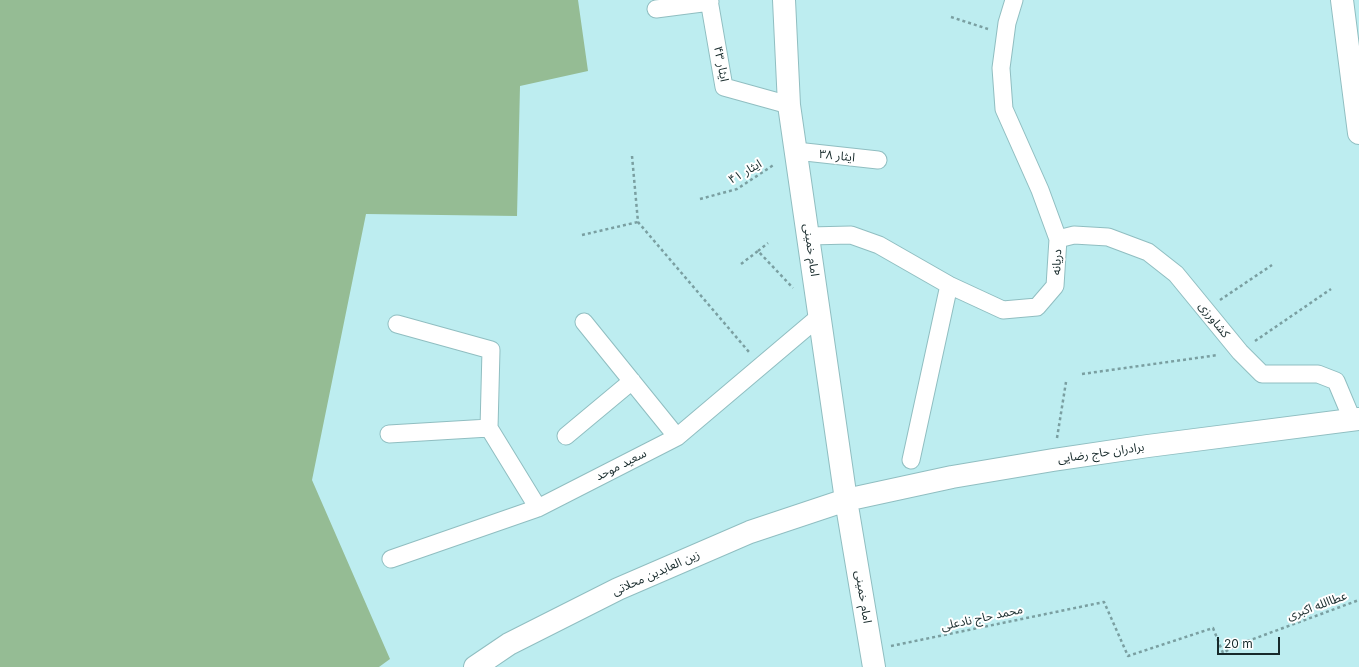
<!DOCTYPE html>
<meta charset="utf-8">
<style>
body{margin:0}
#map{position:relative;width:1359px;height:667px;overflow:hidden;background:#bdedf0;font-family:Inter,sans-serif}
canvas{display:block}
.scale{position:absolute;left:1217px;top:637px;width:63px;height:18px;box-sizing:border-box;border:2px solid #172a2b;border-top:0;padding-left:5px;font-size:12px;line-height:14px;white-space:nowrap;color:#172a2b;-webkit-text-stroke:3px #fff;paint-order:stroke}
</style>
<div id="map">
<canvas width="1359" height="667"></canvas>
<div class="scale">20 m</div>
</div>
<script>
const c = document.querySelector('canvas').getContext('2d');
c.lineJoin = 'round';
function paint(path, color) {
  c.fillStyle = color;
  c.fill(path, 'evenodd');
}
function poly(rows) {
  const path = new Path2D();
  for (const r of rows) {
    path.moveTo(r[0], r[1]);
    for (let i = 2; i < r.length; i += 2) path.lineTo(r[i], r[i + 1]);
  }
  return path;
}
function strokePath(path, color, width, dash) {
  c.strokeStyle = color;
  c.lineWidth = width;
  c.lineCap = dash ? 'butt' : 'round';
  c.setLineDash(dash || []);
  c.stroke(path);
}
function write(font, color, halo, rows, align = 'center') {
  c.font = font + ' Inter,"Noto Sans Arabic",sans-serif';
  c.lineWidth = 4;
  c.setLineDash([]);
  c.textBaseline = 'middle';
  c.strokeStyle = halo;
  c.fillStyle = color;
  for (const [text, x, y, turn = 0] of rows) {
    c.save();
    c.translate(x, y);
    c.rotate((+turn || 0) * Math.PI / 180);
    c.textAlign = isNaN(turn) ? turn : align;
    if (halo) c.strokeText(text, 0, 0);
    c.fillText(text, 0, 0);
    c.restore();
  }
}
const green = poly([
 [0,0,578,0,588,71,520,86,517,216,366,214,312,480,390,659,379,667,0,667]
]);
const path = poly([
 [951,17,988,29],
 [632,156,638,222,749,352],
 [700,199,737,189,775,164],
 [582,235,638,222],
 [758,251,768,243],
 [741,264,758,251,793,288],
 [1220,300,1272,265],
 [1255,341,1331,289],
 [1082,374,1218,355],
 [1057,438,1066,382],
 [891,646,1104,602,1128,656,1213,628,1223,653,1237,645,1359,600]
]);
const minor = poly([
 [709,0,724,87,789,105],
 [656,9,710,2],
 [796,151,878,160],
 [809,236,851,235,879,245,949,285,1003,310,1037,307,1055,286,1058,239,1040,190,1004,109,1001,68,1007,23,1014,0],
 [1058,239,1074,235,1108,237,1148,252,1176,274,1240,352,1262,374,1318,374,1336,381,1352,419],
 [584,322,677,437],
 [397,324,491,350,489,428,538,508],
 [389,434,489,428],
 [566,436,632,381],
 [911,460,949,285],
 [391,559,538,508,677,437,820,316]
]);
const secondary = poly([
 [784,0,789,105,846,500,874,667],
 [1342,0,1359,133],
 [475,667,509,644,618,589,750,532,846,500,952,477,1053,460,1148,446,1359,419]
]);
const streetNames = [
 ["ایثار ۴۳",721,64,79],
 ["ایثار ۳۸",837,156,6],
 ["ایثار ۴۱",745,172,-30],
 ["امام خمینی",811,250,82],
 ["دریانه",1057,262,-87],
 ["کشاورزی",1214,320,52],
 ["برادران حاج رضایی",1101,453,-8],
 ["سعید موحد",621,465,-27],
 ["زین العابدین محلاتی",656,573,-24],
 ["امام خمینی",863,597,81],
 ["عطاالله اکبری",1317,606,-20],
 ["محمد حاج نادعلی",982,618,-12]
];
paint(green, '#95bc94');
strokePath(minor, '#90bec1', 19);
strokePath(secondary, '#90bec1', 24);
strokePath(path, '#7a9fa1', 2.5, [3, 3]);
strokePath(minor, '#fff', 17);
strokePath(secondary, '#fff', 22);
write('12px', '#172a2b', '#fff', streetNames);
</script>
